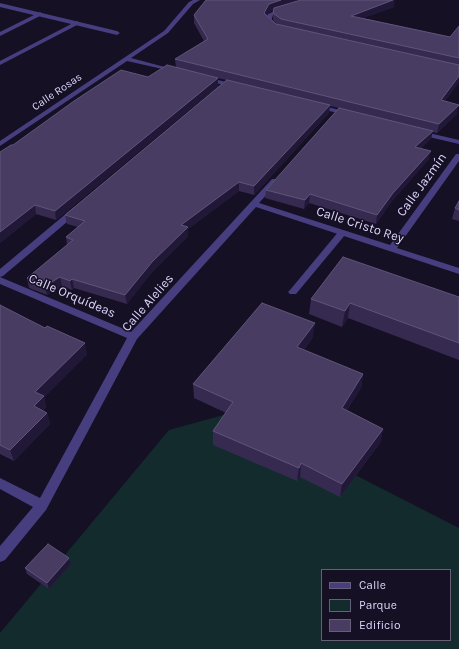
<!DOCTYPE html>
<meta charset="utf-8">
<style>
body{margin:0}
#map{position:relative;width:459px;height:649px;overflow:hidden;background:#151024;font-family:Karla,sans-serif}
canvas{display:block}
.legend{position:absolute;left:321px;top:569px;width:130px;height:72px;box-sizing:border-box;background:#151024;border:1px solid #655f7a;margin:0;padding:5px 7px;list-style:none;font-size:12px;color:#ded5fc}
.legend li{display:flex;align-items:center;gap:8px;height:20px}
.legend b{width:20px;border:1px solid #655f7a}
</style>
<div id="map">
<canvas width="459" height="649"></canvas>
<ul class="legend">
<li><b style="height:5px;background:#473e80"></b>Calle</li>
<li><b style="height:11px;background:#132b2d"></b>Parque</li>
<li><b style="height:11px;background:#483c62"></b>Edificio</li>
</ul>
</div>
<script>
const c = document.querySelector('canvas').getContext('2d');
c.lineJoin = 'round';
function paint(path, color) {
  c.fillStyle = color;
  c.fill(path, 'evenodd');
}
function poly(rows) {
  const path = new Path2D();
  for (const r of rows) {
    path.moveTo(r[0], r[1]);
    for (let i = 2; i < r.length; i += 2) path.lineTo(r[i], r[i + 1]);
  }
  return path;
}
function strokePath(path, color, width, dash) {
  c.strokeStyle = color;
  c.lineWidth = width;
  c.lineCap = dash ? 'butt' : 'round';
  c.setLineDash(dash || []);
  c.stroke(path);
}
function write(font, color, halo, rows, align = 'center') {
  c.font = font + ' Karla,sans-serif';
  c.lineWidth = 3;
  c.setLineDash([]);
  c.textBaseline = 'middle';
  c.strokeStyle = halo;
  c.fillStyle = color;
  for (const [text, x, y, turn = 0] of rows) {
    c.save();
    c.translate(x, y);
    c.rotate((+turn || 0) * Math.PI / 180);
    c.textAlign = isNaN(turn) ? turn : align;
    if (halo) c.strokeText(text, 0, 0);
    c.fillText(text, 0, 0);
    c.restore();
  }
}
const green = poly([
 [227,414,318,456,459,528,459,649,0,649,0,633,169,430],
 [322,570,450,570,450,640,322,640]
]);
const lane = poly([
 [40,12,43,14,42,15,0,36,0,32,40,12],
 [77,21,80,23,79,24,0,65,0,61,77,21],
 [342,230,345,231,346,233,345,235,296,294,290,294,288,292,290,290,339,231,342,230]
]);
const street = poly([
 [193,0,200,0,193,4,168,33,131,58,176,70,176,72,127,61,0,146,0,141,164,31,189,2,193,0],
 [0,3,117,31,120,33,117,35,0,7,0,3],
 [283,8,288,9,273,15,271,21,279,27,274,28,265,21,268,14,283,8],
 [205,77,239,85,240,86,237,88,203,80,203,78,205,77],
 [316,104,351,113,353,114,349,116,314,107,313,106,316,104],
 [416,130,459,140,459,144,416,134,416,130],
 [456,154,459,154,459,161,397,248,459,268,459,274,256,207,137,339,46,510,5,560,0,562,0,546,33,507,0,489,0,478,40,498,127,338,0,284,0,277,131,332,272,179,278,179,279,181,259,203,390,245,456,154],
 [77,206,80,207,81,209,80,211,3,276,0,277,0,269,74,207,77,206]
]);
const wall = poly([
 [206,0,394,7,363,18,450,37,459,26,459,82,445,101,457,114,437,133,432,132,431,139,420,149,429,159,392,201,376,224,309,203,304,209,265,198,266,190,339,108,330,106,329,113,254,195,239,191,188,229,188,236,152,272,127,304,74,288,72,290,62,286,47,295,29,288,27,278,67,245,66,237,78,227,67,224,65,215,226,80,218,78,218,86,56,220,36,214,0,243,0,152,148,77,176,67,175,59,204,41,194,23,194,15],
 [274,10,273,13,273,20,277,24,276,24,267,15,269,12],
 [459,201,459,221,452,219,455,208],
 [459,297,459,360,348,318,342,327,309,314,311,299],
 [0,305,87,354,44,397,46,407,43,411,47,413,50,424,14,461,0,454],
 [313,337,304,350,363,374,361,388,347,410,383,429,380,443,340,497,300,477,297,481,213,445,213,431,226,413,194,398,193,384],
 [69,558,71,564,49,589,27,574,25,568]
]);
const shadedWall = poly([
 [281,0,305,0,269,12,264,20,264,13,269,4],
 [393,0,395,0,394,7,350,23,351,16],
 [459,76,459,82,439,109,441,100],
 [218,78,218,86,56,220,55,211],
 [330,105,329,113,254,195,254,186],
 [459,105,457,114,437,133,439,124],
 [433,131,431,139,413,155,415,147],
 [431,151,429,159,392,201,376,224,377,215,393,193],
 [239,182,239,191,188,229,188,236,152,272,127,304,125,295,181,225],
 [310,194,309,203,304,209,305,200],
 [35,205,36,214,0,243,0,232],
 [60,277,62,286,47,295,45,286],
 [72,279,74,288,72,290,70,281],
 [350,303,348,318,342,327,345,311],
 [315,323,313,337,296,361,297,347],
 [85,343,87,354,44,397,46,407,37,417,34,406,35,392],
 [363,374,361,388,339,422,342,408],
 [47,413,50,424,14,461,10,450],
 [383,429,380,443,340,497,342,484],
 [301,463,300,477,297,481,299,468],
 [69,558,71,564,49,589,47,583]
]);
const building = poly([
 [206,0,281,0,269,4,264,13,276,24,459,65,459,76,441,100,459,105,439,124,175,59,208,39,194,15,206,0],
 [301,0,393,0,351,16,450,37,459,26,459,58,281,19,273,13,274,8,301,0],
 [167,65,218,78,55,211,35,205,0,232,0,152,11,145,13,145,74,101,121,70,148,77,167,65],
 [227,80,330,105,254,186,239,182,181,225,188,227,152,262,125,295,72,279,70,281,60,277,45,286,27,278,73,240,66,237,85,221,65,215,227,80],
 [339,108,433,131,415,147,431,151,393,193,377,215,310,194,305,200,266,190,339,108],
 [459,201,459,210,455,208,459,201],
 [343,257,459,297,459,343,350,303,345,311,311,299,343,257],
 [262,303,315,323,297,347,363,374,342,408,383,429,342,484,301,463,299,468,213,431,233,402,193,384,262,303],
 [0,305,45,328,47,326,85,343,35,392,44,396,34,406,47,413,10,450,0,445,0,305],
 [48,544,69,558,47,583,25,568,48,544]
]);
const farStreetnames = [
 ["Calle Rosas",57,92,-34]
];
const streetNames = [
 ["Calle Jazmín",422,185,-54],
 ["Calle Cristo Rey",360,225,18],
 ["Calle Orquídeas",72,296,23],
 ["Calle Alelies",148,303,-49]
];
paint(green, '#132b2d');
paint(lane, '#473e80');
paint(street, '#473e80');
paint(wall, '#362a50');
paint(shadedWall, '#211837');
paint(building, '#483c62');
strokePath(building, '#5f547a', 1);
write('11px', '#ded5fc', '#151024', farStreetnames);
write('13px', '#ded5fc', '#151024', streetNames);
</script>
